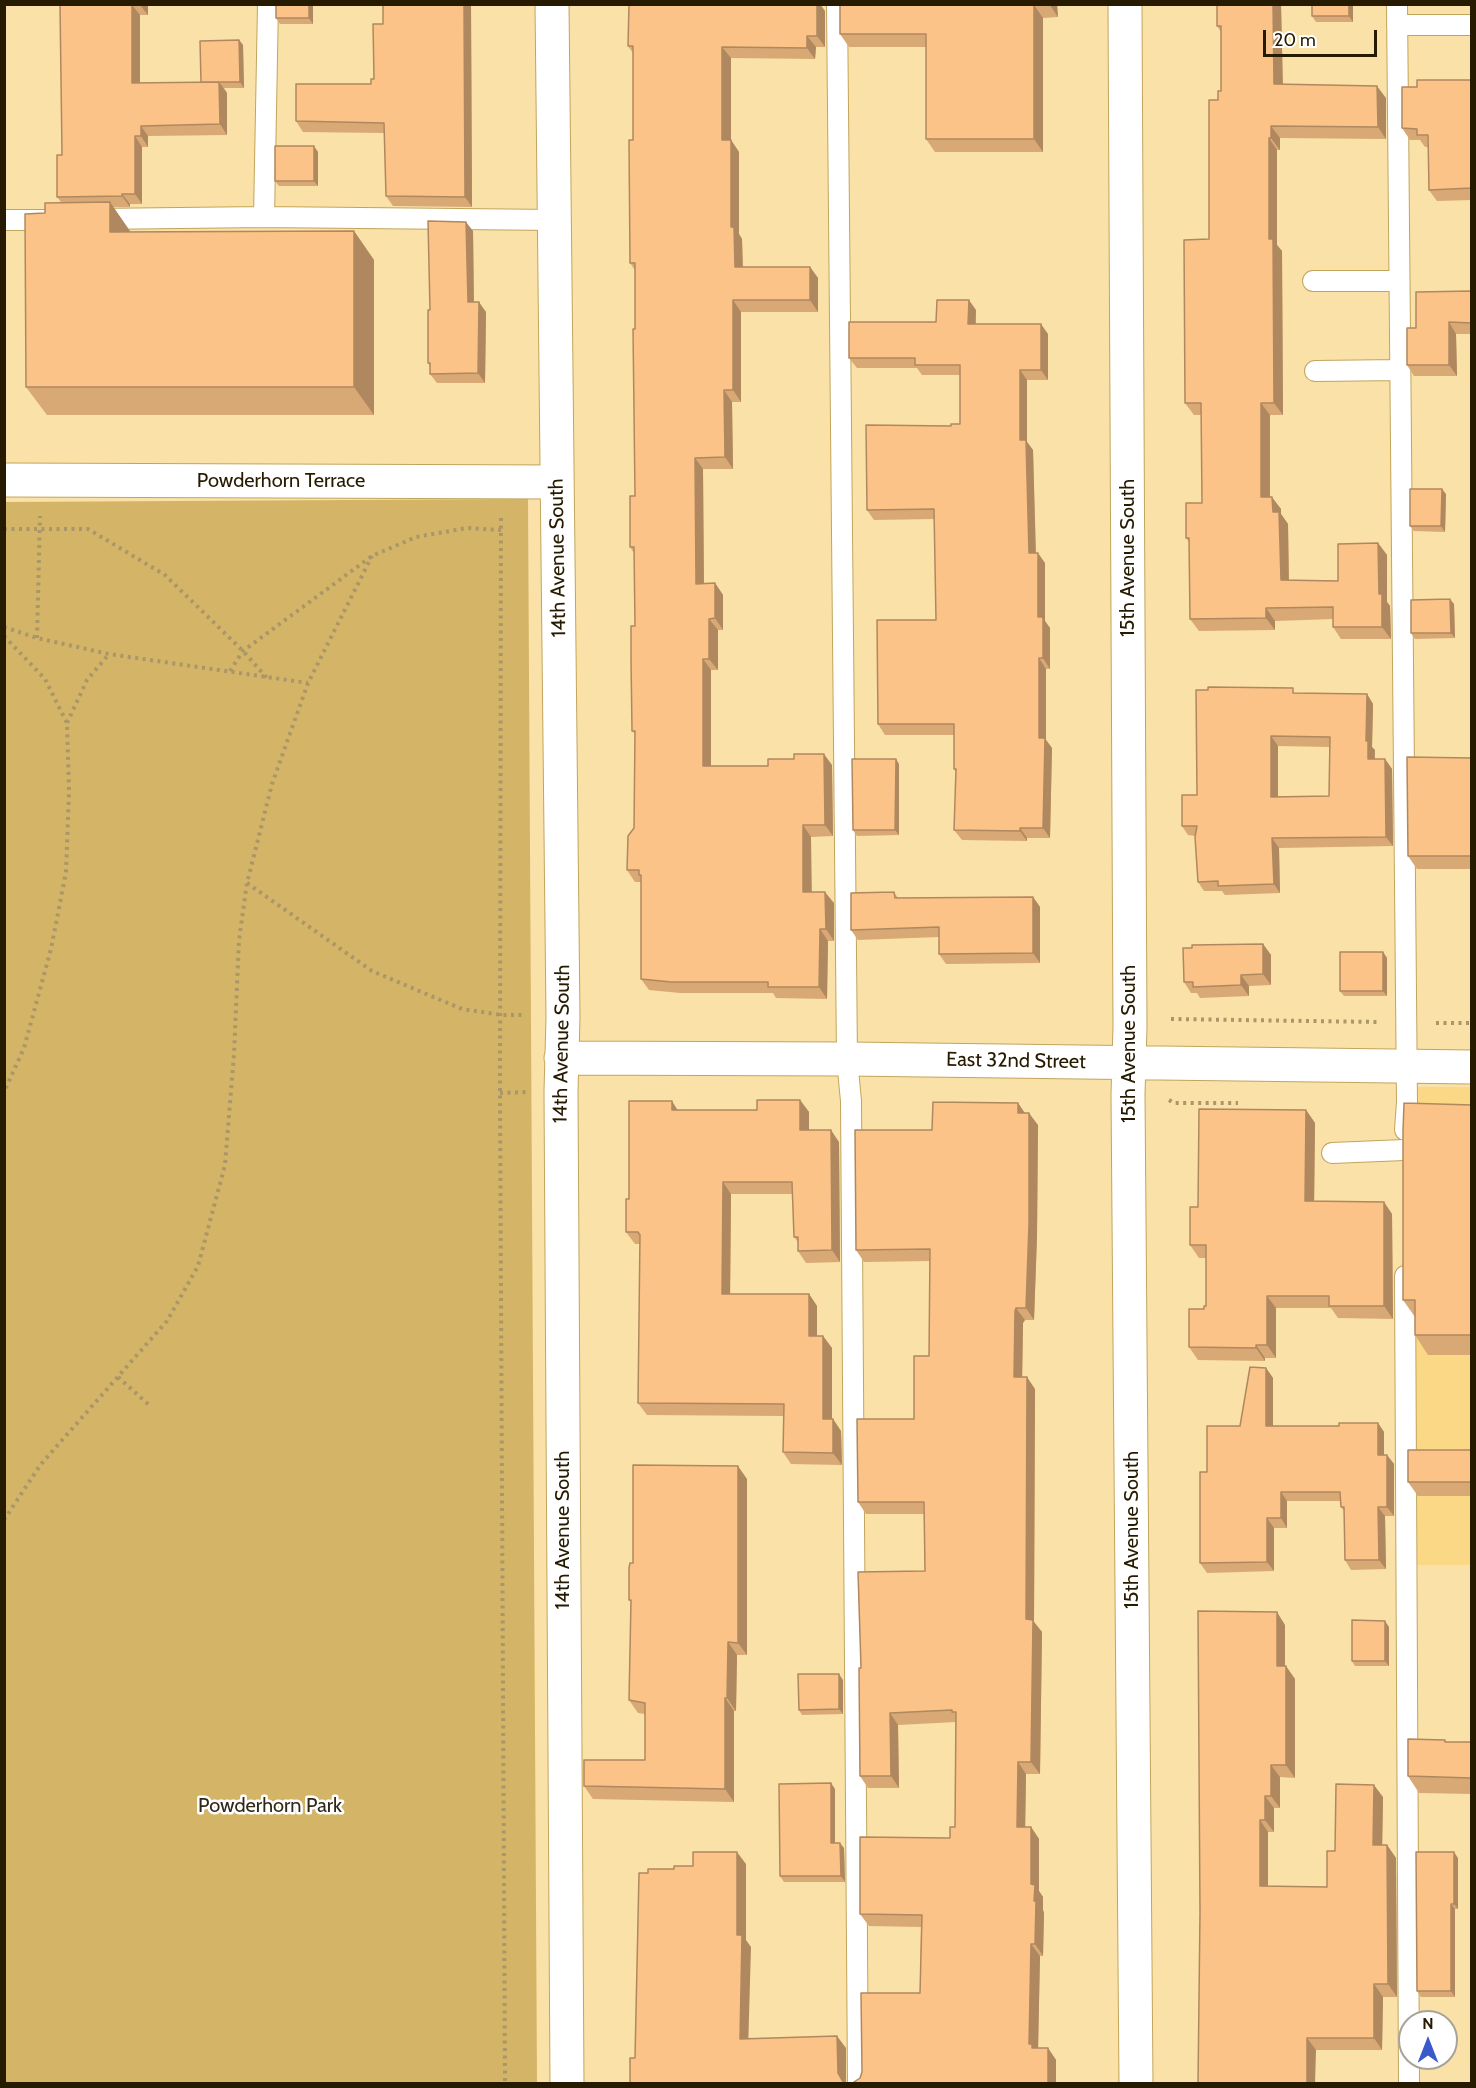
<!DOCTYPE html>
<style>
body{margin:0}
#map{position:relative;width:1476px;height:2088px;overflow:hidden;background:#fae1a7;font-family:Cabin,sans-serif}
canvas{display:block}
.frame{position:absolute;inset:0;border:6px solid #261a00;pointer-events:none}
.north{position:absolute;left:1398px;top:2010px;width:60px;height:60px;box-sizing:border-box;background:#fff;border:2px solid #a8a399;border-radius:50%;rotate:0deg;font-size:16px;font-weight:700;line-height:24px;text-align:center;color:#261a00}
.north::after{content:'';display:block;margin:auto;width:21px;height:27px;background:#3a59cb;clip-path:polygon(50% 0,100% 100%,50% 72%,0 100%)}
.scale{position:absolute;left:1263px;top:30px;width:114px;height:27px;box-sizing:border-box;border:3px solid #261a00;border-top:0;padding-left:8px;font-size:18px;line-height:21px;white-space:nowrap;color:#261a00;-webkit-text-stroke:4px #fff;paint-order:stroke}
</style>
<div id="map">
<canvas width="1476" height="2088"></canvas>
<div class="frame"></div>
<div class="north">N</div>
<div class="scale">20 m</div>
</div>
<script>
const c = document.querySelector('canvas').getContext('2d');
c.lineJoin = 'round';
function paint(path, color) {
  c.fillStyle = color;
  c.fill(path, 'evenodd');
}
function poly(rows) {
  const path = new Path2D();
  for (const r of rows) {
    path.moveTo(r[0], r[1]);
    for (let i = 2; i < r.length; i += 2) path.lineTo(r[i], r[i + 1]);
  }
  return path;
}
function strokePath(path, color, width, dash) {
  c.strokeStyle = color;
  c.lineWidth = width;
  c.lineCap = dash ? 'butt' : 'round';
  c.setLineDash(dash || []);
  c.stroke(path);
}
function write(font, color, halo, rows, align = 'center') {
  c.font = font + ' Cabin,sans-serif';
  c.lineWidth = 5;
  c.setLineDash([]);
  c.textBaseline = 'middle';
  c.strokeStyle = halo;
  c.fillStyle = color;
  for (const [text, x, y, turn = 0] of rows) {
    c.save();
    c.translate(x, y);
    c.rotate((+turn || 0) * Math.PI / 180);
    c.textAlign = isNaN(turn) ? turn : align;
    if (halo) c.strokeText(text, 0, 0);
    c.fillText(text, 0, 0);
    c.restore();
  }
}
const built = poly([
 [1404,1087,1471,1087,1471,1565,1406,1565]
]);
const green = poly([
 [528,499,537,2083,5,2083,5,502]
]);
const path = poly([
 [501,518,500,1093,505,2084],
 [4,529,88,529,165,575,243,651,267,678],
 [4,627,37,638,109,654,308,683],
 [4,636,45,679,67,723,69,791,66,872,51,949,24,1048,4,1092],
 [37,638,40,516],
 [230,671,243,651,372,556,416,537,467,528,501,530],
 [67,723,87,680,109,654],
 [247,883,372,971,462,1009,502,1015,526,1015],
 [1171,1019,1378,1022],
 [1436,1023,1472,1023],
 [500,1093,527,1092],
 [1169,1100,1174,1103,1238,1103],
 [118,1377,149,1405],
 [4,1520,41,1464,167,1321,198,1266,225,1165,234,1054,239,940,247,883,272,784,308,683,372,556]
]);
const lane = poly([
 [837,4,847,1059,851,1101,858,2084],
 [1397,4,1407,1102,1405,1130],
 [1397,25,1472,25],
 [264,217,555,220],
 [95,219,264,217,268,4],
 [4,220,50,220],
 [1313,281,1399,281],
 [1315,371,1400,370],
 [1332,1153,1404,1150],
 [1405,1276,1409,2084]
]);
const street = poly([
 [552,4,563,1017,561,1092,567,2084],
 [1125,4,1130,1027,1128,1094,1136,2084],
 [4,480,557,482],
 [561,1058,847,1059,1472,1067]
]);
const wall = poly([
 [60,4,148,4,148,15,140,15,140,83,201,82,239,40,243,45,244,88,224,88,227,93,227,135,148,136,148,147,142,147,142,204,130,204,130,207,113,207,130,232,354,231,374,260,374,415,47,415,26,387,45,213,61,202,57,197,62,155],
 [313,4,313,24,280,24,276,18],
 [383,4,471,4,472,207,393,206,386,196,385,133,303,132,296,121,371,84,374,79,383,24],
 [840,4,1057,4,1058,17,1043,18,1043,152,935,152,926,139,926,47,849,47,840,34],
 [1281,4,1283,84,1386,98,1386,139,1280,138,1280,150,1277,150,1277,245,1282,251,1283,415,1270,415,1270,497,1281,509,1281,514,1288,524,1289,580,1338,581,1378,543,1387,555,1387,602,1390,606,1391,639,1341,639,1333,627,1333,619,1275,621,1275,630,1199,631,1190,619,1189,542,1186,538,1202,503,1201,415,1194,415,1185,403,1209,239,1218,100,1221,91,1221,32,1217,26],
 [1353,4,1353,22,1316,22,1312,16],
 [825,11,825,47,816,47,815,59,731,58,731,140,739,152,739,234,742,239,743,267,810,267,818,278,818,312,741,312,741,402,732,402,733,469,703,469,704,583,715,583,723,595,723,630,718,630,718,670,711,670,711,766,832,765,833,836,811,837,811,892,834,903,834,941,828,941,827,999,776,998,773,993,680,993,649,990,641,979,641,882,635,882,627,870,634,828,635,734,632,731,635,626,634,553,630,547,635,496,635,270,630,263,633,140,633,53,628,46],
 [1472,80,1472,200,1437,201,1429,190,1428,147,1425,147,1420,140,1410,140,1402,128,1417,87],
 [318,152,318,186,279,186,275,181],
 [473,231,474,302,486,312,485,383,437,383,430,374,430,366,428,363,430,310],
 [1472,291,1472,334,1456,334,1457,376,1414,376,1407,365,1416,328],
 [976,310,976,324,1048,334,1048,380,1027,380,1027,442,1033,450,1036,553,1045,563,1045,621,1050,628,1050,669,1046,669,1046,740,1052,748,1050,838,1027,838,1027,841,962,840,954,830,956,772,954,769,954,735,885,735,878,724,936,620,935,519,874,520,867,510,951,426,960,424,960,375,922,375,917,368,857,368,849,358,936,322],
 [1446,494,1445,532,1414,531,1410,526],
 [1454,604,1455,638,1415,639,1411,633],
 [1297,693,1367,694,1373,704,1372,747,1375,750,1375,759,1385,759,1392,769,1393,846,1279,848,1280,893,1225,895,1222,891,1204,891,1198,882,1196,836,1188,835,1182,826,1197,795],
 [1278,746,1330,747,1329,796,1278,797],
 [1472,758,1472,869,1417,869,1408,856],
 [899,764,899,835,857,836,853,830],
 [894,892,898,898,1033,897,1040,907,1040,963,946,964,939,954,939,937,858,940,851,930],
 [1263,944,1271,955,1271,985,1249,986,1249,996,1200,998,1197,993,1191,993,1184,982],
 [1383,952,1387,958,1387,996,1344,996,1340,991],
 [800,1100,809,1112,809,1130,839,1142,840,1262,806,1263,798,1251,798,1242,794,1237,793,1194,731,1194,730,1294,809,1294,817,1306,817,1336,823,1336,832,1348,832,1419,833,1419,841,1431,842,1465,791,1464,783,1452,784,1416,647,1415,638,1403,640,1244,635,1244,626,1232,629,1199,678,1110,757,1110],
 [1018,1103,1025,1113,1038,1125,1037,1236,1034,1320,1025,1320,1023,1323,1022,1377,1035,1389,1034,1622,1042,1632,1040,1774,1026,1774,1025,1827,1031,1827,1039,1839,1039,1891,1043,1897,1043,1910,1044,1913,1043,1956,1040,1956,1038,2048,1048,2048,1056,2060,1056,2084,851,2084,860,2078,920,1993,921,1927,869,1926,860,1914,950,1838,955,1827,956,1722,898,1725,899,1788,868,1788,860,1776,861,1668,925,1571,924,1514,866,1514,858,1502,914,1419,929,1356,930,1261,864,1262,856,1250,932,1130],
 [1472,1105,1472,1355,1428,1355,1415,1335,1415,1317,1403,1300],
 [1306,1110,1315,1123,1314,1201,1384,1202,1392,1214,1393,1319,1338,1318,1331,1308,1276,1308,1276,1358,1265,1358,1265,1361,1198,1360,1189,1347,1204,1309,1206,1306,1206,1258,1199,1258,1190,1245,1198,1207],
 [1266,1368,1273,1378,1273,1426,1339,1426,1378,1423,1384,1432,1384,1455,1387,1455,1394,1464,1394,1516,1385,1516,1386,1569,1351,1570,1345,1560,1344,1511,1341,1507,1341,1501,1287,1501,1287,1528,1274,1528,1274,1571,1207,1573,1200,1563,1207,1472,1240,1426],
 [1472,1450,1472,1496,1418,1496,1408,1482],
 [747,1479,747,1655,737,1655,736,1711,734,1711,734,1802,593,1799,584,1786,645,1760,645,1714,638,1713,629,1700,631,1602,629,1600,633,1563],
 [1285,1625,1285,1666,1295,1679,1295,1778,1280,1777,1280,1808,1274,1808,1274,1832,1268,1832,1268,1886,1327,1887,1335,1851,1383,1797,1382,1845,1387,1845,1396,1858,1397,1997,1383,1997,1382,2050,1316,2050,1198,2084],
 [1389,1627,1389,1666,1355,1666,1352,1661],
 [843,1680,843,1714,802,1715,799,1710],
 [1446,1742,1472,1742,1472,1794,1419,1793,1408,1776],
 [835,1789,835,1843,844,1848,845,1882,784,1882,780,1876],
 [1458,1858,1458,1909,1455,1909,1455,1997,1421,1997,1417,1991]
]);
const shadedWall = poly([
 [148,4,148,15,140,5],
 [309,4,313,4,313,24,309,18],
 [464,4,471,4,472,207,465,197],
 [817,4,820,4,825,11,825,47,817,36],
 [1049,4,1057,4,1058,17],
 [1273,4,1281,4,1283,96,1274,84],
 [1349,4,1353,4,1353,22,1349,16],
 [132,5,140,15,140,94,132,83],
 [1034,5,1043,18,1043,152,1034,139],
 [807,36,816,47,815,59,807,48],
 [239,40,243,45,244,88,240,82],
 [722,47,731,58,731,152,722,140],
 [219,82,227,93,227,135,220,124],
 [1377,86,1386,98,1386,139,1378,127],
 [141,126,148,136,148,147,141,136],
 [1271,126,1280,138,1280,150,1271,138],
 [135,136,142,147,142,204,135,194],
 [1269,138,1277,150,1277,245,1282,251,1283,415,1274,403,1269,239],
 [731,140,739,152,739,234,742,239,743,278,735,267,731,227],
 [314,146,318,152,318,186,314,181],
 [122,194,130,204,130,207,122,196],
 [110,202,130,231,130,261,110,232],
 [466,222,473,231,474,312,468,302],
 [354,231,374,260,374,415,354,387],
 [810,267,818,278,818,312,810,300],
 [733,300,741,312,741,402,733,390],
 [969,300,976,310,975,334,968,324],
 [479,302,486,312,485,383,478,373],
 [1449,322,1456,334,1457,376,1449,365],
 [1041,324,1048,334,1048,380,1041,370],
 [1020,370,1027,380,1027,442,1033,450,1036,563,1029,553,1020,440],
 [724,390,732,402,733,469,725,457],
 [1261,403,1270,415,1270,509,1261,497],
 [695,458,703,469,704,595,696,584],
 [1442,489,1446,494,1445,532,1441,526],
 [1272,497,1281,509,1281,514,1288,524,1289,592,1281,580,1273,512],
 [1378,543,1387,555,1387,602,1390,606,1391,639,1382,627,1379,594],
 [1038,553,1045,563,1045,621,1050,628,1050,669,1043,658,1038,617],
 [715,583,723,595,723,630,715,618],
 [1450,599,1454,604,1455,638,1451,633],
 [1266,608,1275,621,1275,630,1266,618],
 [709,619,718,630,718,670,709,659],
 [1039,658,1046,669,1046,740,1052,748,1050,838,1043,828,1039,738],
 [703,659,711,670,711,778,703,766],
 [1367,694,1373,704,1372,747,1375,750,1374,769,1368,759,1366,741],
 [1271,736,1278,746,1278,806,1271,797],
 [824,754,832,765,833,836,825,825],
 [896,759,899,764,899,835,895,830],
 [1385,759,1392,769,1393,846,1386,837],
 [803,825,811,837,812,904,803,892],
 [1020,828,1027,838,1027,841,1020,831],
 [1272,838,1279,848,1280,893,1274,884],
 [825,892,834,903,834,941,826,929],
 [1033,897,1040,907,1040,963,1033,953],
 [820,929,828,941,827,999,819,987],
 [1263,944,1271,955,1271,985,1263,974],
 [1383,952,1387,958,1387,996,1383,991],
 [1241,975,1249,986,1249,996,1241,985],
 [800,1100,809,1112,809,1142,800,1130],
 [672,1101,680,1114,672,1110],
 [1018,1103,1026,1115,1018,1113],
 [1306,1110,1315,1123,1314,1213,1305,1201],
 [1029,1113,1038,1125,1037,1236,1034,1320,1026,1308],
 [831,1130,839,1142,840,1262,832,1250],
 [723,1182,731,1194,730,1306,722,1294],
 [1384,1202,1392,1214,1393,1319,1384,1306],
 [809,1294,817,1306,817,1348,809,1336],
 [1267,1296,1276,1308,1276,1358,1267,1345],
 [1016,1308,1025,1320,1023,1323,1022,1389,1014,1377,1015,1311],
 [823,1336,832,1348,832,1431,823,1419],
 [1256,1345,1265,1358,1265,1361,1256,1348],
 [1266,1368,1273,1378,1273,1435,1266,1426],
 [1027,1377,1035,1389,1034,1622,1042,1632,1040,1774,1031,1762,1026,1619],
 [833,1419,841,1431,842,1465,833,1453],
 [1378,1423,1384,1432,1384,1464,1378,1455],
 [1387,1455,1394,1464,1394,1516,1387,1507],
 [738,1466,747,1479,747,1655,738,1643],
 [1281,1492,1287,1501,1287,1528,1281,1518],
 [1378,1507,1385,1516,1386,1569,1379,1560],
 [1267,1518,1274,1528,1274,1571,1267,1562],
 [1277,1612,1285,1625,1285,1679,1277,1666],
 [1385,1621,1389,1627,1389,1666,1385,1661],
 [728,1642,737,1655,736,1711,727,1698],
 [1286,1666,1295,1679,1295,1778,1286,1765],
 [839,1674,843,1680,843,1714,839,1709],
 [725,1698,734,1711,734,1802,725,1789],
 [890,1713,898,1725,899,1788,891,1776],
 [1018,1762,1026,1774,1025,1839,1017,1827],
 [1271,1765,1280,1777,1280,1808,1271,1796],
 [831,1783,835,1789,835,1848,831,1843],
 [1374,1785,1383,1797,1382,1858,1373,1845],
 [1265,1796,1274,1808,1274,1832,1265,1820],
 [1260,1820,1268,1832,1268,1899,1260,1886],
 [1031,1827,1039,1839,1039,1891,1043,1897,1043,1910,1044,1913,1043,1956,1035,1944,1034,1901,1031,1884],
 [840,1843,844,1848,845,1882,841,1876],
 [1387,1845,1396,1858,1397,1997,1388,1984],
 [737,1852,746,1864,746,1940,751,1947,748,2051,740,2039,737,1935],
 [1454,1852,1458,1858,1458,1909,1454,1904],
 [1451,1904,1455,1909,1455,1997,1451,1991],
 [1031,1944,1040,1956,1038,2052,1029,2044],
 [1374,1984,1383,1997,1382,2050,1374,2038],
 [837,2036,846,2048,846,2084,844,2084,838,2073],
 [1307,2038,1316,2050,1315,2084,1307,2084],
 [1048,2048,1056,2060,1056,2084,1048,2084]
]);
const building = poly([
 [60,4,140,4,132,5,132,83,219,82,220,124,141,126,141,136,135,136,135,194,122,194,122,196,57,197,57,155,62,155,60,4],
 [276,4,309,4,309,18,276,18,276,4],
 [383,4,464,4,465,197,386,196,384,123,296,121,296,84,371,84,371,79,374,79,373,24,383,24,383,4],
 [629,4,817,4,817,36,807,36,807,48,722,47,722,140,731,140,731,227,734,227,735,267,810,267,810,300,733,300,733,390,724,390,725,457,695,458,696,584,715,583,715,618,709,619,709,659,703,659,703,766,768,766,768,759,794,759,794,754,824,754,825,825,803,825,803,892,825,892,826,929,820,929,819,987,768,987,768,982,671,982,641,979,641,875,639,875,639,870,627,870,628,836,634,828,635,731,632,731,631,658,631,626,635,626,634,547,630,547,630,496,635,496,633,329,635,329,635,263,630,263,629,140,633,140,633,46,628,46,629,4],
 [840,4,1042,4,1034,5,1034,139,926,139,926,34,840,34,840,4],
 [1217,4,1273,4,1274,84,1377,86,1378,127,1271,126,1271,138,1269,138,1269,239,1273,239,1274,403,1261,403,1261,497,1272,497,1273,512,1279,512,1281,580,1338,581,1338,544,1378,543,1379,594,1382,594,1382,627,1333,627,1333,607,1266,608,1266,618,1190,619,1189,538,1186,538,1186,503,1202,503,1201,403,1185,403,1184,240,1209,239,1209,100,1218,100,1218,91,1221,91,1221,26,1217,26,1217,4],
 [1312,4,1349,4,1349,16,1312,16,1312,4],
 [239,40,240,82,201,82,200,41,239,40],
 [1417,80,1472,80,1472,188,1429,190,1428,135,1417,135,1417,129,1402,128,1402,87,1417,87,1417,80],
 [275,146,314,146,314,181,275,181,275,146],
 [110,202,110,232,354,231,354,387,26,387,25,214,45,213,45,203,110,202],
 [428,221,466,222,468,302,479,302,478,373,430,374,430,363,428,363,428,310,430,310,428,221],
 [1472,291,1472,323,1449,322,1449,365,1407,365,1407,328,1416,328,1416,292,1472,291],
 [937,300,969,300,968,324,1041,324,1041,370,1020,370,1020,440,1026,440,1029,553,1038,553,1038,617,1043,617,1043,658,1039,658,1039,738,1045,738,1043,828,1020,828,1020,831,954,830,956,769,954,769,954,724,878,724,877,620,936,620,934,509,867,510,866,425,951,426,951,424,960,424,960,365,915,365,915,358,849,358,849,322,936,322,937,300],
 [1410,489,1442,489,1441,526,1410,526,1410,489],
 [1450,599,1451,633,1411,633,1411,600,1450,599],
 [1208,687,1293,688,1293,693,1367,694,1366,741,1368,741,1368,759,1385,759,1386,837,1272,838,1274,884,1218,886,1218,881,1198,882,1195,837,1197,826,1182,826,1182,795,1197,795,1196,690,1208,690,1208,687],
 [1271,736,1330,737,1329,796,1271,797,1271,736],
 [1407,757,1472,758,1472,856,1408,856,1407,757],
 [852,759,896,759,895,830,853,830,852,759],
 [894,892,895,898,1033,897,1033,953,939,954,939,927,851,930,851,893,894,892],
 [1263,944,1263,974,1241,975,1241,985,1193,987,1193,982,1184,982,1183,948,1192,948,1192,945,1263,944],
 [1340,952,1383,952,1383,991,1340,991,1340,952],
 [757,1100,800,1100,800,1130,831,1130,832,1250,798,1251,798,1237,794,1237,792,1182,723,1182,722,1294,809,1294,809,1336,823,1336,823,1419,833,1419,833,1453,783,1452,784,1404,638,1403,640,1235,638,1232,626,1232,626,1199,629,1199,629,1101,672,1101,672,1110,757,1110,757,1100],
 [933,1102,1018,1103,1018,1113,1029,1113,1029,1224,1026,1308,1016,1308,1015,1311,1014,1377,1027,1377,1026,1619,1033,1620,1031,1762,1018,1762,1017,1827,1031,1827,1031,1884,1035,1885,1034,1901,1036,1901,1035,1944,1031,1944,1029,2044,1032,2044,1032,2048,1048,2048,1048,2084,851,2084,860,2078,862,2072,861,1993,920,1993,922,1915,860,1914,860,1837,950,1838,950,1827,955,1827,956,1712,952,1712,952,1710,890,1713,891,1776,860,1776,859,1668,861,1668,858,1572,925,1571,924,1502,858,1502,857,1419,914,1419,914,1356,929,1356,930,1249,856,1250,855,1130,932,1130,933,1102],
 [1404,1103,1472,1105,1472,1335,1415,1335,1415,1300,1403,1300,1403,1131,1404,1103],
 [1199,1109,1306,1110,1305,1201,1384,1202,1384,1306,1329,1306,1329,1296,1267,1296,1267,1345,1256,1345,1256,1348,1189,1347,1189,1309,1204,1309,1204,1306,1206,1306,1206,1245,1190,1245,1190,1207,1198,1207,1199,1109],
 [1250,1367,1266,1368,1266,1426,1339,1426,1339,1423,1378,1423,1378,1455,1387,1455,1387,1507,1378,1507,1379,1560,1345,1560,1344,1507,1341,1507,1340,1492,1281,1492,1281,1518,1267,1518,1267,1562,1200,1563,1200,1472,1207,1472,1207,1426,1240,1426,1250,1367],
 [1408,1450,1472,1450,1472,1482,1408,1482,1408,1450],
 [633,1465,738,1466,738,1643,728,1642,727,1698,725,1698,725,1789,584,1786,584,1760,645,1760,645,1703,629,1700,631,1600,629,1600,629,1568,630,1563,633,1563,633,1465],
 [1198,1611,1277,1612,1277,1666,1286,1666,1286,1765,1271,1765,1271,1796,1265,1796,1265,1820,1260,1820,1260,1886,1327,1887,1327,1851,1335,1851,1336,1784,1374,1785,1373,1845,1387,1845,1388,1984,1374,1984,1374,2038,1307,2038,1307,2084,1198,2084,1200,1912,1198,1611],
 [1352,1620,1385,1621,1385,1661,1352,1661,1352,1620],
 [798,1674,839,1674,839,1709,799,1710,798,1674],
 [1408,1739,1445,1740,1445,1742,1472,1742,1472,1778,1408,1776,1408,1739],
 [831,1783,831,1843,840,1843,841,1876,780,1876,779,1784,831,1783],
 [693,1852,737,1852,737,1935,742,1935,740,2039,837,2036,838,2073,843,2082,849,2084,630,2084,630,2058,635,2058,639,1873,648,1873,648,1869,674,1869,674,1866,693,1866,693,1852],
 [1416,1852,1454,1852,1454,1904,1451,1904,1451,1991,1417,1991,1416,1852]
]);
const streetNames = [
 ["Powderhorn Terrace",281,481],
 ["14th Avenue South",558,558,-91],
 ["15th Avenue South",1128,558,-90],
 ["14th Avenue South",562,1044,-89],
 ["15th Avenue South",1129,1044,-90],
 ["East 32nd Street",1016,1061,1],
 ["14th Avenue South",563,1530,-90],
 ["15th Avenue South",1132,1530,-90]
];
const parkNames = [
 ["Powderhorn Park",270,1806]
];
paint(built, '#fad885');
paint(green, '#d4b466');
strokePath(lane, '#c2a55c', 22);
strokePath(street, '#c2a55c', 35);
strokePath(path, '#aa9668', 4, [3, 4.5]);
strokePath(lane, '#fff', 20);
strokePath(street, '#fff', 33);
paint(wall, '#d8a875');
paint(shadedWall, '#b0885f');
paint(building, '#fbc388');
strokePath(building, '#b0885f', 1.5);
write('20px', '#261a00', '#fff', streetNames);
write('20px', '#302918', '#fff', parkNames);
</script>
